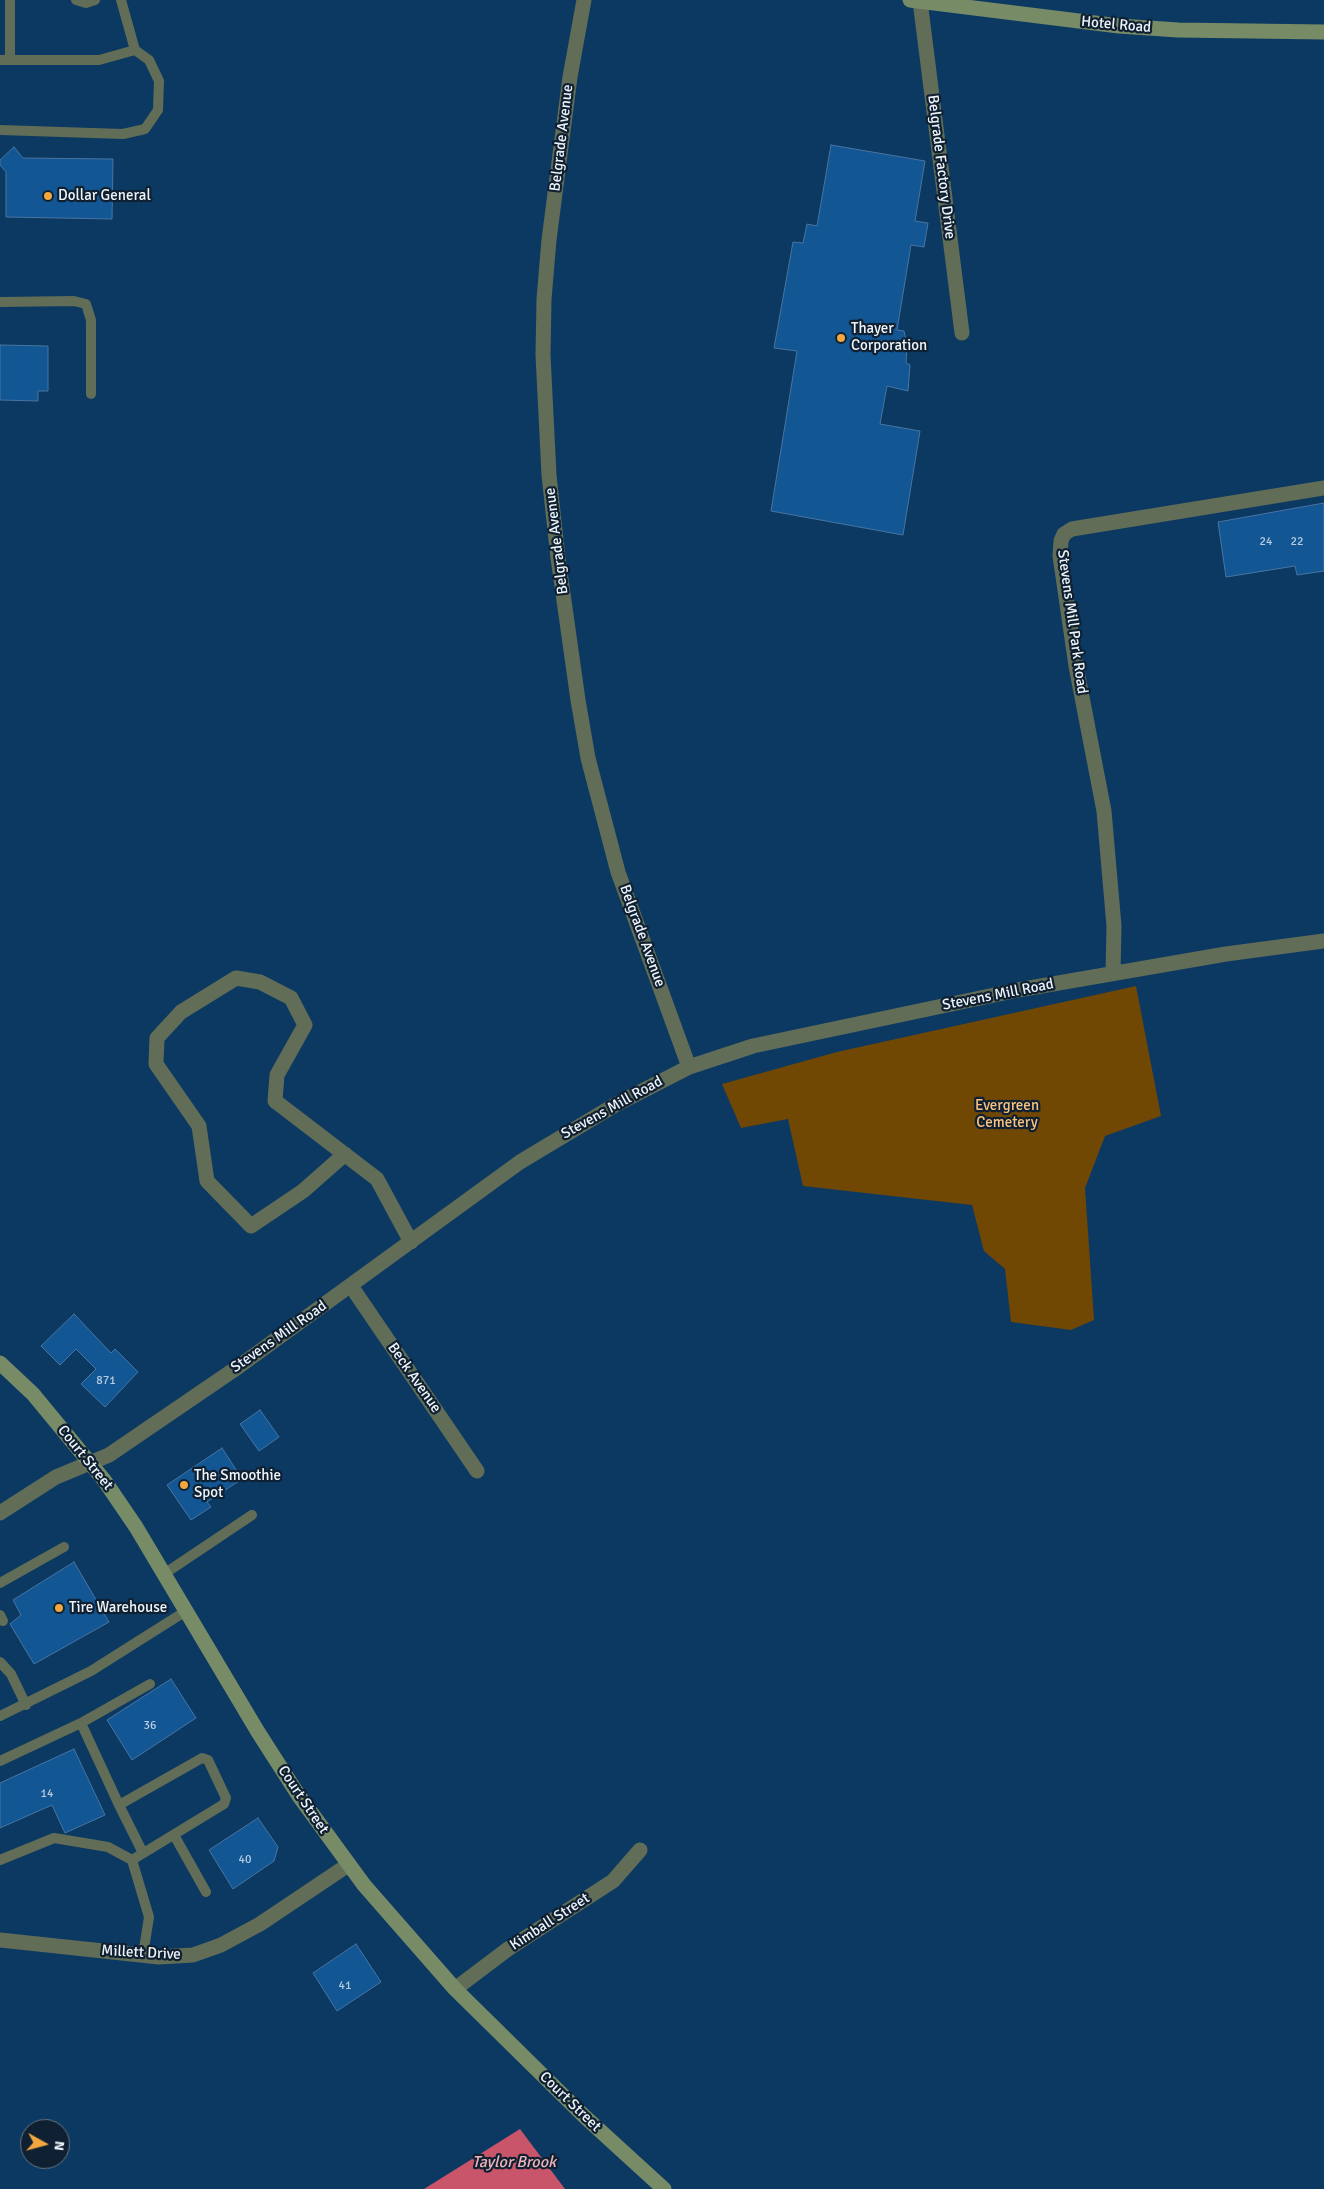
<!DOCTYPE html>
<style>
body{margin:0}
#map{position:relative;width:1324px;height:2189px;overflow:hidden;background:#0c3962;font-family:Signika,sans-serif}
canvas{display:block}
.north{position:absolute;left:20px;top:2119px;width:50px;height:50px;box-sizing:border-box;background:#0e2032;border:1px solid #687582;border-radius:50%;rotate:97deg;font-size:14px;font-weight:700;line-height:20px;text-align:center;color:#eff4f9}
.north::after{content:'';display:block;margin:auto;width:18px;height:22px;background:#f1a63f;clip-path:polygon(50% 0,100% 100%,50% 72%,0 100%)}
</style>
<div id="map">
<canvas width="1324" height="2189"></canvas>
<div class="north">N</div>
</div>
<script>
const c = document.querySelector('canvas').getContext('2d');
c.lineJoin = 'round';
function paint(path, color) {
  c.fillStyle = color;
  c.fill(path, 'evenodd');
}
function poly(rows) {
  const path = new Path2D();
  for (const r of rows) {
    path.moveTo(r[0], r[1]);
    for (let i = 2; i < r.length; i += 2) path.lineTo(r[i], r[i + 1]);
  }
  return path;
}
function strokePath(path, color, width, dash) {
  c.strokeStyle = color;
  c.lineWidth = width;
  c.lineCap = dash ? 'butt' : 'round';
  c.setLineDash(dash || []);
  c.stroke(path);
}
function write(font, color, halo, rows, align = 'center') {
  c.font = font + ' Signika,sans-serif';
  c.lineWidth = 4.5;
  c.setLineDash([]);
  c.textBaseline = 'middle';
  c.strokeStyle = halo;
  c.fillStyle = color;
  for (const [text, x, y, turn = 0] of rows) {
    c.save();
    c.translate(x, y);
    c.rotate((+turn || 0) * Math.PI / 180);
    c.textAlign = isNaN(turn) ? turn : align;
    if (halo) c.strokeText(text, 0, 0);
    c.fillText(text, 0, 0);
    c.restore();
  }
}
const green = poly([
 [1136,986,1161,1116,1105,1136,1085,1188,1094,1320,1071,1330,1011,1322,1005,1269,984,1251,972,1205,803,1186,788,1119,741,1128,722,1084,837,1052]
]);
const water = poly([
 [520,2129,565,2189,424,2189]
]);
const building = poly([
 [831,145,925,161,915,221,928,223,924,247,911,245,897,330,904,331,907,345,906,363,910,365,908,391,887,386,880,424,920,431,903,535,771,511,797,351,774,348,793,242,803,243,807,224,817,226,831,145],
 [14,147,23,158,113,159,112,219,6,217,6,172,0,165,0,160,14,147],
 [0,345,48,346,48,391,38,391,38,401,0,400,0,345],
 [1324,503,1324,571,1297,575,1295,566,1226,577,1218,522,1324,503],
 [74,1314,111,1353,115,1349,138,1372,105,1407,81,1384,96,1369,76,1349,60,1365,41,1346,74,1314],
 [260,1410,279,1437,259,1451,240,1424,260,1410],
 [222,1448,242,1479,207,1502,211,1507,191,1520,167,1485,222,1448],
 [74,1562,109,1622,34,1664,10,1624,21,1615,13,1600,74,1562],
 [171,1679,196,1718,132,1760,107,1720,171,1679],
 [74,1749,105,1815,65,1833,52,1805,0,1828,0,1783,74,1749],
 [258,1818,278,1847,274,1861,233,1889,209,1850,258,1818],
 [356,1944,381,1982,337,2011,313,1973,356,1944]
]);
const lane = poly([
 [10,0,10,60],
 [76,0,86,3,95,0],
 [0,60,99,60,135,50],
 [0,130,123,134,145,129,158,110,159,81,149,60,135,50,121,0],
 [0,302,74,301,86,304,91,320,91,394],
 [164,1574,252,1515],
 [0,1583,64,1547],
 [0,1615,3,1621],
 [0,1662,11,1674,26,1705],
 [0,1716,91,1671,186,1611],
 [0,1761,81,1723],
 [119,1805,143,1853],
 [174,1835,206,1892],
 [0,1860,54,1838,108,1847,132,1860,149,1917,143,1955],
 [132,1860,224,1804,226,1798,208,1760,202,1758,119,1805,81,1723,150,1684]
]);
const street = poly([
 [584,0,570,77,549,240,544,299,543,355,549,475,558,558,578,700,588,758,618,872,689,1067],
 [920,1,962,333],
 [1113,973,1114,926,1104,811,1076,666,1060,556,1061,541,1064,534,1072,529,1324,488],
 [345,1154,303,1191,251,1226,207,1181,199,1126,156,1064,157,1038,181,1012,236,978,260,982,291,998,305,1025,277,1075,275,1101,377,1179,411,1242],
 [351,1286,477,1471],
 [0,1513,56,1477,109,1455,238,1367,520,1162,615,1105,689,1067,753,1046,1018,990,1226,954,1324,941],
 [0,1940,159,1957,193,1955,221,1945,260,1924,348,1865],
 [455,1989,508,1949,613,1881,640,1850]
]);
const secondary = poly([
 [910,0,1119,26,1178,30,1324,32],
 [0,1363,33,1394,104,1480,136,1527,258,1732,299,1796,364,1885,455,1989,584,2116,664,2189]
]);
const markers = [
 [48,196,5,"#f1a63f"],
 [841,338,5,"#f1a63f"],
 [184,1485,5,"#f1a63f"],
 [59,1608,5,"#f1a63f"]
];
const numberNames = [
 ["24",1266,542],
 ["22",1297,542],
 ["871",106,1381],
 ["36",150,1726],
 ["14",47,1794],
 ["40",245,1860],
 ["41",345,1986]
];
const streetNames = [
 ["Hotel Road",1116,25,5],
 ["Belgrade Avenue",562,138,-83],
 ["Belgrade Factory Drive",941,167,83],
 ["Belgrade Avenue",557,541,-97],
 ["Stevens Mill Park Road",1072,622,82],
 ["Belgrade Avenue",642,936,70],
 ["Stevens Mill Road",998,995,-11],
 ["Stevens Mill Road",612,1108,-29],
 ["Stevens Mill Road",279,1337,-35],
 ["Beck Avenue",414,1378,55],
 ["Court Street",85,1458,51],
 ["Court Street",303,1800,56],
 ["Kimball Street",550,1922,-33],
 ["Millett Drive",141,1953,3],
 ["Court Street",570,2102,44]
];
const poiNames = [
 ["Dollar General",58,196],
 ["Thayer",851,329],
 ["Corporation",851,346],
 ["The Smoothie",194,1476],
 ["Spot",194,1493],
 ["Tire Warehouse",69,1608]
];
const parkNames = [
 ["Evergreen",1007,1106],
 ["Cemetery",1007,1123]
];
const waterNames = [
 ["Taylor Brook",514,2163]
];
paint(green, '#714704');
paint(water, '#c9556b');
paint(building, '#125693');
strokePath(building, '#4975a2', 1);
strokePath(lane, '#616d56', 10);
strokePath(street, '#616d56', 15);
strokePath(secondary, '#778b66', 15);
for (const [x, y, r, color] of markers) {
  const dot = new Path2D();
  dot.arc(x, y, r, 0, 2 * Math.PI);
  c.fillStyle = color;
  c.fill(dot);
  strokePath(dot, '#0e2032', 2);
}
write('12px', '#b8cce0', null, numberNames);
write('15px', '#eff4f9', '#0e2032', streetNames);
write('15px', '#eff4f9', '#0e2032', poiNames, 'left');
write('15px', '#fcc37f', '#0e2032', parkNames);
write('italic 16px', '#f0b3ba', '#0e2032', waterNames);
</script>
